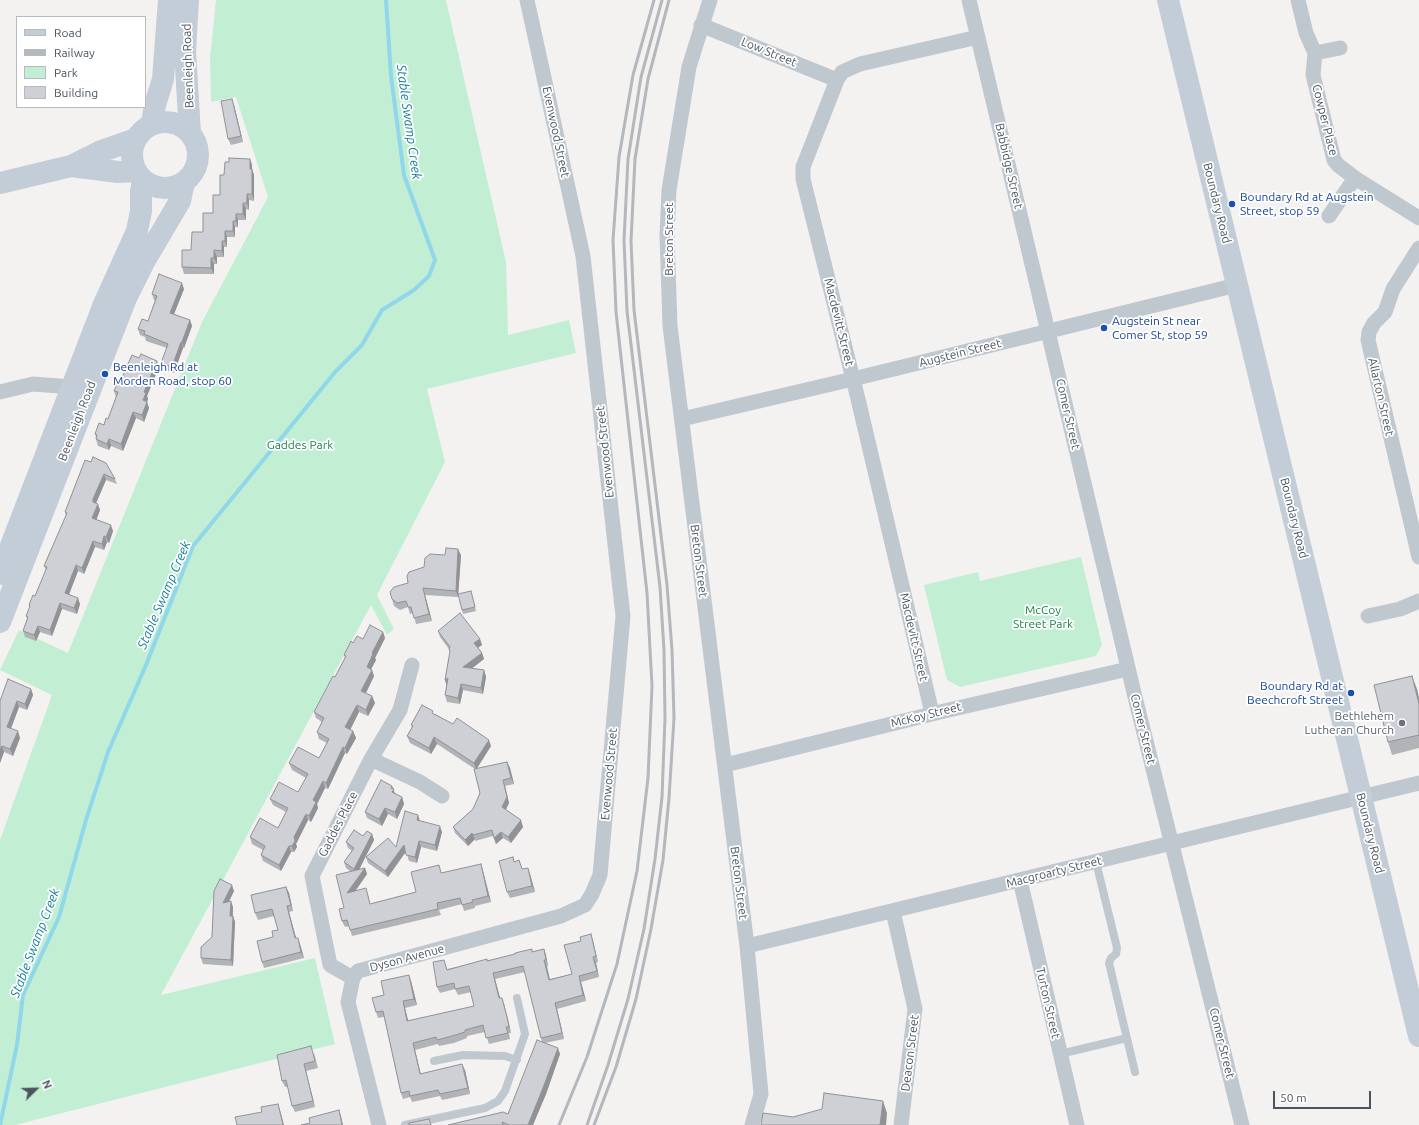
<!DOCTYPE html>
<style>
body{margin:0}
#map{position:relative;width:1419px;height:1125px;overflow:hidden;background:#f4f1f1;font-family:Ubuntu,sans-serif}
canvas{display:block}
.legend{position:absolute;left:16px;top:16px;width:130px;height:92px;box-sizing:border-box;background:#fff;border:1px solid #b7bbbf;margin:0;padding:5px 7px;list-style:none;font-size:12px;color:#4a545e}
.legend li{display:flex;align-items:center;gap:8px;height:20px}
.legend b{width:20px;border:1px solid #b7bbbf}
.north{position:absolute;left:16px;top:1069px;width:40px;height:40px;-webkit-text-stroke:3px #fff;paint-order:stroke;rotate:67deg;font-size:11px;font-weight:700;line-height:16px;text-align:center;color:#4a545e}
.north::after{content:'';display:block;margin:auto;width:14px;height:18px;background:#4a545e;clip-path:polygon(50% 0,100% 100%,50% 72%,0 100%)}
.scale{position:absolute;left:1273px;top:1091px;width:98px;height:18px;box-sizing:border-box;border:2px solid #4a545e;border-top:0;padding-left:5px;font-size:12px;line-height:14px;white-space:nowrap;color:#4a545e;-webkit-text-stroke:3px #fff;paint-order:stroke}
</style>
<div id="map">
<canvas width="1419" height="1125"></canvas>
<ul class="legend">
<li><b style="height:5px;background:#c3cdd7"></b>Road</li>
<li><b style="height:5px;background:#b4b7bb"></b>Railway</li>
<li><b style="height:11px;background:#c2efd4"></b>Park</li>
<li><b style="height:11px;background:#ced0d5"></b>Building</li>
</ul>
<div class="north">N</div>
<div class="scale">50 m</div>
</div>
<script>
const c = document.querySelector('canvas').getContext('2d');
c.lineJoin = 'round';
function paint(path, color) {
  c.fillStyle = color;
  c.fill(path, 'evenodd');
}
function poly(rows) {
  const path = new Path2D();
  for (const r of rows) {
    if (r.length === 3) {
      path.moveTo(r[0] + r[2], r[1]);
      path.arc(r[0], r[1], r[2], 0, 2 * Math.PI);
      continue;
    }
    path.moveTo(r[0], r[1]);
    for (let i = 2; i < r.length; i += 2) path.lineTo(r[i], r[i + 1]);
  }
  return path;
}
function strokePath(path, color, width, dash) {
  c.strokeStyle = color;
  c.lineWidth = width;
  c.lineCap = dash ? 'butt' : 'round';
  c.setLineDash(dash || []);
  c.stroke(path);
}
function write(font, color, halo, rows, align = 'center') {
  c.font = font + ' Ubuntu,sans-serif';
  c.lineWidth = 3.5;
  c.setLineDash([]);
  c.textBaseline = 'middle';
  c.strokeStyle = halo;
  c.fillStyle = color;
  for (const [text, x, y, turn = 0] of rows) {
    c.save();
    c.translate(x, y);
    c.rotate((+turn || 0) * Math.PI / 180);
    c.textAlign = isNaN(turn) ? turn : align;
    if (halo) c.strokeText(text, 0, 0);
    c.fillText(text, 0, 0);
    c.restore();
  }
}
const green = poly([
 [216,0,446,0,506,262,508,335,569,320,576,353,427,389,445,462,377,595,394,629,387,635,371,605,161,995,315,958,335,1044,15,1125,0,1125,0,840,52,695,0,670,19,630,68,653,202,322,268,197,236,97,211,102,210,58],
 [1081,557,1102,645,1096,656,960,687,947,680,924,585,978,572,980,581]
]);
const stream = poly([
 [0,1125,17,1045,23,995,59,917,86,820,108,752,146,665,193,546,336,371,362,345,382,310,414,290,429,276,435,260,404,175,391,76,386,0]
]);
const service = poly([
 [1096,862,1117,948,1116,954,1111,958,1109,963,1135,1072],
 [1060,1054,1127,1038],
 [434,1061,463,1055,505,1056,517,1060],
 [405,1125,485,1108,498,1101,505,1091,525,1034,517,998]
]);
const minor = poly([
 [710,0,689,67,669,190,667,235,670,326,747,946,761,1094,752,1125],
 [969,0,1135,697,1242,1125],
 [1298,0,1306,33,1315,53,1313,75,1334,160,1338,165,1355,178,1419,218],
 [701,25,837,80],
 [1315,53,1340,48],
 [1329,216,1355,178],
 [1419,248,1393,289,1385,312,1374,323,1369,332,1368,340,1419,557],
 [0,392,33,384,72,387],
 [682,419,853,379,1237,285],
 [1368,616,1400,609,1419,601],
 [932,713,858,399,803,179,803,167,837,80,842,72,860,64,978,37],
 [371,759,420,782,442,796],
 [725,765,940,712,1128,669],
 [1020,880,1077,1125],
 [893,911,915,1009,901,1125],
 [747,946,1419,783],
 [353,978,330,965,312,876,371,759,400,710,412,665],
 [379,1125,348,1002,353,978,358,971,561,916,585,905,592,894,600,875,623,616,583,256,527,0]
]);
const secondary = poly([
 [188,0,185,51,190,133],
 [1168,0,1419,1036],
 [165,155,33],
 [152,124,155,105,163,79,169,0],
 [71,166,118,172,136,171],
 [0,183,71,166,99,152,136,139],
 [0,574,104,304,137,231,141,211,141,191,143,180],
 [0,622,126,298,144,262,180,201,184,182]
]);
const rail = poly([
 [559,1125,587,1057,617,964,637,871,648,778,652,686,647,593,616,312,613,240,619,157,633,75,654,0],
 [587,1125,608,1065,628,999,644,929,655,859,662,797,665,718,664,650,660,587,627,311,624,240,628,159,641,77,662,0],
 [594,1125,616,1067,636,999,651,929,663,860,669,798,674,718,672,650,667,585,634,310,631,241,635,159,648,79,669,0]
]);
const wall = poly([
 [234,105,243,142,231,145,228,139],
 [250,159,252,165,252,169,254,175,254,201,249,200,249,210,246,209,246,220,238,220,238,227,235,227,235,237,227,237,227,247,224,247,224,257,217,257,217,264,214,264,214,274,184,274,182,267,191,250,203,232,213,213,220,195,224,175],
 [184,289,174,314,190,320,192,326,184,348,183,348,174,373,163,369,161,363,167,348,146,341,145,337,140,335,138,329,148,321,155,301,154,300,152,294],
 [159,367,147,396,148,399,147,402,149,408,144,422,136,418,123,451,111,446,109,450,98,446,96,439,96,437,95,434,104,425,108,419,116,397,114,391],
 [85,460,115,479,117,484,106,480,96,504,100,510,96,520,113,531,109,543,107,542,104,550,95,547,84,574,78,571,69,595,80,604,77,614,62,609,52,636,40,632,36,641,25,637,23,631,27,619,26,616,30,608,29,605,35,596,46,570,44,566,66,516,65,512],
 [445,555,461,555,458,597,425,595,432,621,416,624,413,613,410,614,408,607,400,610,394,606,392,599,424,567],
 [471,591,476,611,463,614,462,610],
 [438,631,480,639,482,645,478,648,482,653,484,659,472,668,484,670,486,677,483,694,463,690,460,704,447,702,445,695,447,685,445,680,450,652,449,649,440,637],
 [383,632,385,638,375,658,376,660,371,669,372,670,374,676,366,693,372,696,375,703,368,716,359,712,350,730,353,731,356,738,347,754,345,753,328,789,325,788,317,804,318,808,311,822,308,820,296,844,297,847,294,852,291,852,281,871,263,861,261,855,263,850,252,844,250,837,278,828,286,812,273,805,270,799,298,792,306,778,292,770,289,763,319,758,327,743,319,739,317,732,322,722,316,718,314,712,335,677,345,658,344,655,353,643,363,639],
 [31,689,33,695,27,710,19,707,11,729,20,738,13,756,4,752,0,763,0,701],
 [1417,689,1419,698,1419,748,1392,755,1388,742],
 [435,714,491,746,476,769,507,762,510,768,514,784,505,786,509,803,506,810,523,827,511,843,503,838,496,844,493,836,475,841,475,839,468,846,455,833,453,827,473,809,480,793,475,769,437,744,431,754,410,743,407,736,412,727,411,725],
 [392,786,395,794,402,797,404,804,397,819,388,814,382,826,367,818,365,812],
 [420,821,442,832,437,851,421,847,417,863,409,861,406,852,388,877,368,863,366,857,396,847],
 [372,834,374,840,359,869,365,868,367,874,355,891,368,895,370,904,416,892,442,873,481,864,483,871,491,902,475,906,475,908,464,911,462,904,439,910,441,915,352,936,349,926,345,927,342,921,350,871,346,868,344,862,352,851,348,848,346,842,363,836],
 [514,861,522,869,530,874,535,892,510,898,507,892],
 [286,887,289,893,293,911,289,912,296,938,300,944,304,958,264,968,262,962,273,937,278,930,274,916,258,920,255,913],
 [214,891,234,891,229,902,233,907,233,916,235,922,233,966,203,964,201,958,212,937],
 [591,934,593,941,598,962,596,963,599,977,581,982,586,1001,557,1009,564,1039,545,1043,560,1054,546,1094,533,1125,448,1125,508,1114,542,1042,525,972,495,979,500,998,504,1004,509,1023,511,1033,509,1033,510,1039,489,1044,485,1032,467,1036,467,1038,454,1043,439,1046,438,1044,415,1050,421,1074,465,1070,470,1094,442,1100,440,1096,412,1102,410,1097,403,1099,401,1093,384,1017,378,1018,376,1012,384,995,409,975,411,981,417,1005,405,1008,408,1021,474,1006,471,992,458,995,455,989,440,993,437,987,444,960,447,969,544,949,548,966,547,967,550,979,572,974,581,941],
 [314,1053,318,1068,306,1071,315,1107,295,1112,292,1106,288,1087,285,1087,282,1081]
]);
const shadedWall = poly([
 [232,99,234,105,243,142,241,136],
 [250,159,252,165,252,169,254,175,254,201,252,194,250,169],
 [247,194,249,200,249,210,247,203],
 [243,203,246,209,246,220,243,214],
 [236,214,238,220,238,227,236,221],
 [233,221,235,227,235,237,233,231],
 [225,231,227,237,227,247,225,241],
 [222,241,224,247,224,257,222,251],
 [214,250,217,257,217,264,214,258],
 [211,258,214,264,214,274,211,268],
 [182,283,184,289,172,319,170,313],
 [190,320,192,326,184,348,182,342],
 [181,342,183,348,174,373,172,367],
 [157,361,159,367,147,396,148,399,147,402,149,408,144,422,142,415,144,392],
 [133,412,136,418,123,451,121,444],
 [109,439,111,446,109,450,107,444],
 [104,474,106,480,95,505,93,502,93,499],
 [98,504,100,510,95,524,92,518],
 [111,525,113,531,109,543,106,537],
 [104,536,107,542,104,550,102,544],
 [93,541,95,547,84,574,82,568],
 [458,549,461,555,458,597,456,591],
 [76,565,78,571,67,599,65,593],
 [423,588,425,595,432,621,429,614],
 [78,598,80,604,77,614,74,608],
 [60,603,62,609,52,636,50,630],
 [38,626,40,632,36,641,34,635],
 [383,632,385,638,375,658,376,660,369,673,367,667,372,653],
 [480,639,482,645,476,649,474,643],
 [482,653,484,659,466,673,463,667],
 [372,670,374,676,364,697,361,691],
 [484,670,486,677,483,694,481,688],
 [1412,676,1417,689,1419,698,1419,704],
 [448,678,447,687,445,680],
 [461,684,463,690,460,704,458,698],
 [31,689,33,695,27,710,25,704],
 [372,696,375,703,368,716,366,710],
 [17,701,19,707,9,733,7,727],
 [357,705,359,712,348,734,345,727],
 [18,731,20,738,13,756,10,749],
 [353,731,356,738,347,754,345,748],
 [434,737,437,744,431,754,429,748],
 [489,740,491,746,476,770,474,763],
 [2,746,4,752,0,763,0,750],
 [343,747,345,753,328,789,326,783],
 [507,762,510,768,514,784,511,778],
 [503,780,505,786,509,803,504,813,502,807],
 [323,781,325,788,317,804,318,808,311,822,309,816,313,800],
 [392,786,396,796,394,799,391,788],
 [402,797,404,804,397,819,395,812],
 [385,808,388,814,382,826,379,819],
 [306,814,308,820,296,844,294,837],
 [418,815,420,821,417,820],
 [521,820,523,827,511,843,508,837],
 [440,826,442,832,437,851,435,845],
 [501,832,503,838,496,844,494,838],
 [472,833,475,839,468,846,465,840],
 [372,834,374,840,356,876,354,869],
 [295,841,297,847,294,852,292,846],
 [419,841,421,847,417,863,415,857],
 [404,845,406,851,388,877,385,871],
 [289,846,291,852,281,871,279,865],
 [481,864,483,871,491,902,488,896],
 [365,868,367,874,350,899,347,893],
 [528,868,530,874,535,892,532,886],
 [232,885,234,891,225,909,223,903],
 [286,887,289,893,293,911,291,905],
 [231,901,233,907,232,922,230,916],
 [287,906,289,912,298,945,295,938],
 [233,916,235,922,233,966,231,960],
 [591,934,593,941,598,962,596,956],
 [298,938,300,944,304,958,301,952],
 [544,949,546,955,548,966,546,960],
 [593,957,596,963,599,977,597,971],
 [544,960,547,967,551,986,549,980],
 [493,973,495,979,502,1005,499,998],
 [409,975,411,981,417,1005,414,999],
 [579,976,581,982,586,1001,583,995],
 [502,998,504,1004,511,1033,509,1027],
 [403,1001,405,1008,410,1028,407,1021],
 [555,1003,557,1009,564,1039,562,1033],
 [413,1043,415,1050,422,1080,420,1074],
 [558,1048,560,1054,546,1094,533,1125,528,1125],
 [304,1064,306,1071,315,1107,313,1101],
 [462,1064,465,1070,470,1094,468,1088],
 [883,1101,887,1113,886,1125,880,1125],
 [278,1104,280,1110,284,1125,283,1125],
 [339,1110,341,1116,343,1125,342,1125]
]);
const building = poly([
 [232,99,241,136,228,139,221,101,232,99],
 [229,158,250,159,250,169,252,169,252,194,247,194,247,203,243,203,243,214,236,214,236,221,233,221,233,231,225,231,225,241,222,241,222,251,214,250,214,258,211,258,211,268,182,267,182,250,191,250,192,232,203,232,203,213,213,213,213,195,220,195,220,175,224,175,225,162,229,162,229,158],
 [159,274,182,283,170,313,190,320,182,342,181,342,172,367,161,363,168,344,144,334,145,331,138,329,142,319,148,321,157,296,152,294,159,274],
 [141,354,157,361,144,392,146,393,143,400,147,402,142,415,133,412,121,444,109,439,107,444,96,439,97,435,95,434,99,423,104,425,106,418,108,419,118,392,114,391,118,382,120,382,132,355,139,358,141,354],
 [93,457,106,463,115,479,104,474,93,499,93,502,98,504,92,518,111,525,106,537,104,536,102,544,93,541,82,568,76,565,65,593,78,598,74,608,60,603,50,630,38,626,34,635,23,631,28,617,26,616,30,606,29,605,33,595,35,596,47,567,44,566,67,513,65,512,85,460,91,462,93,457],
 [446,548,458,549,456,591,423,588,429,614,414,618,411,607,408,607,406,601,397,603,392,599,390,592,394,587,408,583,407,576,409,572,424,567,425,558,430,554,445,555,446,548],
 [471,591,475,607,462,610,458,594,471,591],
 [460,613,480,639,474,643,482,653,463,667,484,670,481,688,461,684,458,698,445,695,448,678,445,680,450,651,449,649,450,647,438,631,460,613],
 [370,625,383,632,372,653,373,654,367,667,372,670,361,691,372,696,366,710,357,705,345,727,353,731,345,748,343,747,326,783,323,781,313,800,316,802,309,816,306,814,294,837,295,841,292,846,289,846,279,865,261,855,265,846,250,837,260,818,278,828,288,808,270,799,279,782,298,792,308,774,289,763,298,747,319,758,329,739,317,732,324,718,314,712,333,676,335,677,346,656,344,655,351,641,353,643,357,636,363,639,370,625],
 [1412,676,1419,704,1419,735,1388,742,1374,685,1412,676],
 [8,679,31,689,25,704,17,701,7,727,18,731,10,749,2,746,0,750,0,701,8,679],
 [422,705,433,711,432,713,453,724,457,718,489,740,474,763,434,737,429,748,407,736,413,726,411,725,422,705],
 [507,762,511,778,503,780,507,797,502,807,521,820,508,837,501,832,494,838,492,830,473,835,472,833,465,840,453,827,473,809,480,793,474,769,507,762],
 [381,780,392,786,391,788,394,789,392,792,402,797,395,812,385,808,379,819,365,812,381,780],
 [405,811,418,815,417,820,440,826,435,845,419,841,415,857,406,855,404,845,385,871,366,857,388,838,396,847,405,811],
 [354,830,363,836,367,831,372,834,354,869,344,862,354,848,346,842,354,830],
 [513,857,514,862,519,860,522,869,528,868,532,886,507,892,499,861,513,857],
 [481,864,488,896,472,900,473,902,462,905,460,898,437,903,438,909,350,930,347,920,342,921,339,909,344,908,336,875,365,868,347,893,366,888,370,904,416,892,411,872,439,865,441,873,481,864],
 [220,879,232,885,223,903,231,901,230,916,233,916,231,960,201,958,201,947,212,937,214,891,220,879],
 [286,887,291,905,287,906,295,938,298,938,301,952,262,962,257,941,273,937,272,931,278,930,272,909,255,913,251,895,286,887],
 [591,934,596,956,593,957,597,971,579,976,583,995,555,1003,562,1033,541,1038,523,966,493,973,499,998,502,998,507,1017,509,1027,506,1027,508,1033,486,1038,483,1025,465,1030,465,1032,452,1036,437,1040,436,1037,413,1043,420,1074,462,1064,468,1088,440,1094,438,1090,410,1096,409,1091,401,1093,383,1011,376,1012,372,998,384,995,381,981,409,975,414,999,403,1001,407,1021,474,1006,469,986,455,989,454,983,437,987,433,962,444,960,447,970,487,959,487,961,515,954,515,953,532,949,532,952,544,949,546,960,544,960,549,980,572,974,564,945,581,941,580,937,591,934],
 [537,1040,558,1048,543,1088,528,1125,509,1125,502,1122,503,1125,448,1125,503,1112,508,1114,537,1040],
 [311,1046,315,1061,304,1064,313,1101,292,1106,286,1080,282,1081,277,1055,311,1046],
 [824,1093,883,1101,880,1125,761,1125,763,1113,793,1117,822,1109,824,1093],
 [278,1104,283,1125,237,1125,235,1117,262,1112,261,1107,278,1104],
 [339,1110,342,1125,301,1125,310,1123,309,1118,339,1110],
 [429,1119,431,1125,409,1125,409,1123,429,1119]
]);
const markers = [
 [1232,204,4,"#1a4fb4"],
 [1104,328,4,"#1a4fb4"],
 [105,374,4,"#1a4fb4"],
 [1351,693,4,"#1a4fb4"],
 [1402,723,4,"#6b7280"]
];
const streetNames = [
 ["Low Street",769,52,22],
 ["Beenleigh Road",188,66,-92],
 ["Cowper Place",1325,120,76],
 ["Evenwood Street",556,132,78],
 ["Babbidge Street",1009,166,77],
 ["Boundary Road",1217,203,76],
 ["Breton Street",669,239,-90],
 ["Macdevitt Street",839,322,76],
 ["Augstein Street",960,353,-14],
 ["Allarton Street",1381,397,77],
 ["Comer Street",1068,414,77],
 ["Beenleigh Road",77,421,-69],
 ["Evenwood Street",605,452,-96],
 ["Boundary Road",1294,518,76],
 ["Breton Street",699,561,83],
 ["Macdevitt Street",914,637,77],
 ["McKoy Street",926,715,-14],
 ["Comer Street",1143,729,76],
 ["Evenwood Street",609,774,-85],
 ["Gaddes Place",338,824,-63],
 ["Boundary Road",1370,833,76],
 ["Macgroarty Street",1054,872,-14],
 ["Breton Street",739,883,83],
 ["Dyson Avenue",407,958,-15],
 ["Turton Street",1048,1003,77],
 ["Comer Street",1222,1043,76],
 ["Deacon Street",910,1053,-83]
];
const transitNames = [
 ["Boundary Rd at Augstein",1240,197],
 ["Street, stop 59",1240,211],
 ["Augstein St near",1112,321],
 ["Comer St, stop 59",1112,335],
 ["Beenleigh Rd at",113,367],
 ["Morden Road, stop 60",113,381],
 ["Boundary Rd at",1343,686,"right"],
 ["Beechcroft Street",1343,700,"right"]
];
const parkNames = [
 ["Gaddes Park",300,445],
 ["McCoy",1043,610],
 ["Street Park",1043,624]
];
const worshipNames = [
 ["Bethlehem",1394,716],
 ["Lutheran Church",1394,730]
];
const waterNames = [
 ["Stable Swamp Creek",409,122,82],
 ["Stable Swamp Creek",164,595,-67],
 ["Stable Swamp Creek",35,943,-69]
];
paint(green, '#c2efd4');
strokePath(stream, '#91d7ea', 4);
strokePath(service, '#c0c8cf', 8);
strokePath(minor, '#c0c8cf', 15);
strokePath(secondary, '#c3cdd7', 22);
strokePath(rail, '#b4b7bb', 3);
paint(wall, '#b1b3b7');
paint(shadedWall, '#909295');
paint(building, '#ced0d5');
strokePath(building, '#909295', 1);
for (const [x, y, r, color] of markers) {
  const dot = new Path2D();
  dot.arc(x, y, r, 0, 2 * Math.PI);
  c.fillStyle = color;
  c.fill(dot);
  strokePath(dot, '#fff', 1.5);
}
write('12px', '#4a545e', '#fff', streetNames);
write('12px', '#164399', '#fff', transitNames, 'left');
write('12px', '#1b7f4d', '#fff', parkNames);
write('12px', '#5b616d', '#fff', worshipNames, 'right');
write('italic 13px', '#117d9b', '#fff', waterNames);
</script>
